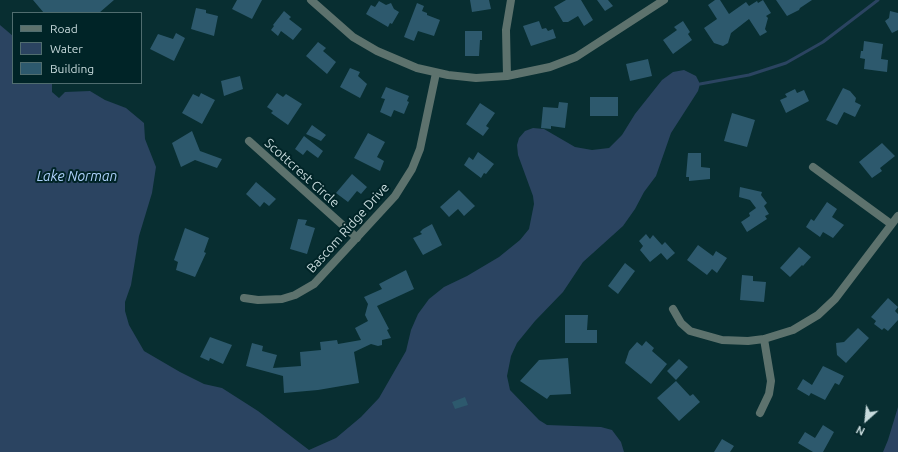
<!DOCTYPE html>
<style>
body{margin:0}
#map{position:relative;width:898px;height:452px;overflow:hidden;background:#082e31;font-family:Ubuntu,sans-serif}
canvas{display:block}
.legend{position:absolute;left:12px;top:12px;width:130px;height:72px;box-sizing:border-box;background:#002427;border:1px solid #506d6f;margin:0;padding:5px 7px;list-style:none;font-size:12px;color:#c7dadc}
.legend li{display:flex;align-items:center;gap:8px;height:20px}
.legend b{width:20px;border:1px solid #506d6f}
.north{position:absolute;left:846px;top:400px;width:40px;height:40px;-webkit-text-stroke:3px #002427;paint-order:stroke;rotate:207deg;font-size:11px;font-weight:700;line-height:16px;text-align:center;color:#c7dadc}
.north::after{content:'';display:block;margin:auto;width:14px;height:18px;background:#c7dadc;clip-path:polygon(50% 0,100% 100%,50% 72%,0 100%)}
</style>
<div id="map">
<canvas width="898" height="452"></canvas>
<ul class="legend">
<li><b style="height:5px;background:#5d726d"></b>Road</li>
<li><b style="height:11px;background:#2b4461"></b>Water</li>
<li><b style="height:11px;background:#2d596d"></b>Building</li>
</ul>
<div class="north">N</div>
</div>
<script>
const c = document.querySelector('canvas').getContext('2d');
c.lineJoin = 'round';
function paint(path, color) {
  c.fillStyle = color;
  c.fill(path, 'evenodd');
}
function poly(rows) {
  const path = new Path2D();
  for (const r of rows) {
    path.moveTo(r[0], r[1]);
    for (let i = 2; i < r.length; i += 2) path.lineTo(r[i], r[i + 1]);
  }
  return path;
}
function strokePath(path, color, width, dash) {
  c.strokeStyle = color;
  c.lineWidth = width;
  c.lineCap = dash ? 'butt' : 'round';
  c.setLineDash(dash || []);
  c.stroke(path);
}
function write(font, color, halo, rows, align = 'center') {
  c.font = font + ' Ubuntu,sans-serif';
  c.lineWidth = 4;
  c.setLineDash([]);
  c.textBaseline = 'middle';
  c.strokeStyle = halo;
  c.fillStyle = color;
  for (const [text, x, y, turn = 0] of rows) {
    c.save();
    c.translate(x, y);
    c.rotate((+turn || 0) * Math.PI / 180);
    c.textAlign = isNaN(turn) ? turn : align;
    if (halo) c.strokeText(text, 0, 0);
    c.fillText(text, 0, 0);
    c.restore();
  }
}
const water = poly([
 [0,25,13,36,13,83,52,83,52,92,59,98,65,92,90,91,105,100,126,108,144,123,145,139,156,167,152,193,139,236,131,285,125,302,125,311,129,325,144,351,180,372,204,384,222,388,258,411,309,450,336,438,361,417,379,398,406,351,411,330,418,314,429,299,444,287,467,276,499,257,520,240,529,229,534,204,533,196,518,155,517,145,519,138,525,131,533,128,544,129,575,147,592,150,609,148,622,135,635,114,662,80,673,72,684,70,696,76,700,84,698,91,671,133,656,176,644,192,635,209,623,226,583,262,563,292,535,321,517,343,511,356,507,376,510,390,539,420,547,425,601,427,612,430,621,442,624,452,0,452],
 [898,407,898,452,883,452,888,440]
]);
const stream = poly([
 [700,84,749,75,786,63,823,42,878,0]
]);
const building = poly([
 [33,0,114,0,99,13,44,13],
 [237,0,262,0,252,19,232,9],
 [470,0,489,0,491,9,472,12],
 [566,0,581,0,593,20,584,26,578,16,568,22,563,22,554,7],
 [597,0,608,0,613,6,605,11],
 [715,0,720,0,729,14,746,2,749,6,757,1,758,3,763,0,771,13,766,16,768,18,765,29,767,32,760,36,749,19,731,33,728,43,723,46,714,43,704,28,717,19,708,5],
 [776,0,812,0,800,8,799,10,787,16],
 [379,1,386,5,391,3,394,9,399,12,392,24,390,23,388,27,366,14,371,5,375,7],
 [417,3,424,6,422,11,427,13,427,15,440,20,434,36,418,31,414,41,404,37],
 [196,8,206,10,206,13,218,16,214,36,191,29],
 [284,11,291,17,289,19,302,29,293,40,281,31,278,36,271,30,274,26,273,25],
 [890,11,898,13,898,30,892,33,885,21,889,18],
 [539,21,542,29,546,28,548,31,553,29,556,38,531,46,523,26],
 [683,21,690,32,688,34,692,40,673,54,663,40,677,30,674,27],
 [465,31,482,31,482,40,480,40,479,56,465,56],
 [176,33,185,38,174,61,150,49,158,34,173,39],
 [864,41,883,44,881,59,888,60,887,72,864,69,865,59,860,58,861,51,863,51],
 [318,42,326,48,323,51,336,62,327,74,306,56],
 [648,59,652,76,630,81,626,64],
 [350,68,360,72,358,76,367,84,360,98,340,87],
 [240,76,243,89,224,96,221,81],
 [386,87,409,96,407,101,409,102,404,114,394,110,391,117,380,112,385,99,381,98],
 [843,88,850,91,856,98,855,102,861,105,855,117,844,112,837,125,826,120],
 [795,89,797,93,804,90,809,101,786,113,780,100,787,97,785,94],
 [201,93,215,100,202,124,182,113,193,94,199,97],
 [277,93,283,97,286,94,302,104,288,125,271,113,273,111,267,107],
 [590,97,618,97,618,116,590,116],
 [559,102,568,103,565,128,551,126,551,129,541,128,543,107,558,108],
 [480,103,495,113,486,126,489,128,483,136,466,124],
 [732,113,755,120,747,147,724,141],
 [312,125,326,135,321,141,306,134],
 [192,131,200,151,222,159,217,168,195,160,181,167,172,143],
 [368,133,385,142,377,157,384,161,380,171,354,158],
 [304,136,323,151,318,158,307,150,303,155,295,149],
 [882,143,895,156,880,168,882,171,872,178,859,162],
 [478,152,494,164,486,174,484,173,481,178,464,165,469,157,473,160],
 [688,153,701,153,701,167,710,168,710,179,689,181,689,177,686,177],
 [352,174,367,187,361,194,357,191,348,202,336,193],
 [256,182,276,199,269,206,264,202,260,207,246,194],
 [740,187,762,192,761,195,767,203,764,206,769,214,765,216,767,219,747,232,741,222,750,216,749,213,756,208,750,200,739,197],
 [459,190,475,206,464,216,458,209,449,217,440,207],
 [827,202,837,209,832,217,844,225,833,238,823,232,820,237,806,227,811,219,814,221],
 [298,219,307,220,305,225,315,228,307,254,290,249],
 [432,224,442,245,423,255,413,238,422,234,420,232,423,229],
 [185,228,209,238,204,252,206,253,195,277,176,270,178,262,174,260],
 [646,234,650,239,653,235,662,245,665,242,675,253,667,260,661,253,650,262,640,250,643,246,639,241],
 [698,245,713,256,716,251,727,258,717,273,712,269,707,275,687,260],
 [799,247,811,257,803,266,802,265,790,277,780,268],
 [625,263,635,271,618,294,608,286],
 [406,270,414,289,377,306,389,329,387,330,391,338,382,340,382,345,378,346,371,344,354,352,359,383,318,390,284,393,283,376,246,366,252,343,263,346,262,351,277,355,273,368,301,366,300,352,321,350,320,342,337,340,338,344,361,340,355,328,368,321,365,315,368,304,364,297,382,289,379,284],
 [742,275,753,276,753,281,766,282,764,302,740,300],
 [888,298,898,307,895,311,898,314,898,320,888,331,884,328,882,330,874,324,876,321,871,317],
 [565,315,588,315,587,330,597,330,597,343,565,343],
 [858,328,869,338,846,363,837,355,836,343,844,342],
 [210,337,232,345,223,364,210,358,209,361,200,357],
 [646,341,654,348,652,351,667,364,651,384,625,363,629,351,637,342,642,346],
 [568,358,571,394,550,395,547,399,520,381,539,360],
 [679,359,688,367,676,380,667,371],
 [823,366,844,376,839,385,835,383,825,400,811,393,809,396,797,389,803,379,812,385],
 [676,381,690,396,693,394,700,402,679,421,657,398],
 [465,397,468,405,455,409,452,402],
 [823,425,834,432,823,452,813,452,798,443,805,432,815,438],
 [722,439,734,446,730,452,714,452]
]);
const minor = poly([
 [311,0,353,37,377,51,417,68,448,75,476,78,507,76,550,67,576,57,664,0],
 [507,76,506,30,511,0],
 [249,141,357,238],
 [813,167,891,224],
 [244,298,258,300,282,299,295,295,314,284,395,196,412,169,420,149,436,73],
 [673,309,681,323,690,331,722,340,748,341,764,339,793,330,818,315,835,299,898,216],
 [760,413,769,394,771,381,764,339]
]);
const streetNames = [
 ["Scottcrest Circle",302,173,42],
 ["Bascom Ridge Drive",348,228,-48]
];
const waterNames = [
 ["Lake Norman",77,176]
];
paint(water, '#2b4461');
strokePath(stream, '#2b4461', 3);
paint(building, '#2d596d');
strokePath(minor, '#5d726d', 8);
write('13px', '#c7dadc', '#002427', streetNames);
write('italic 14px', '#add0fa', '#002427', waterNames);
</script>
